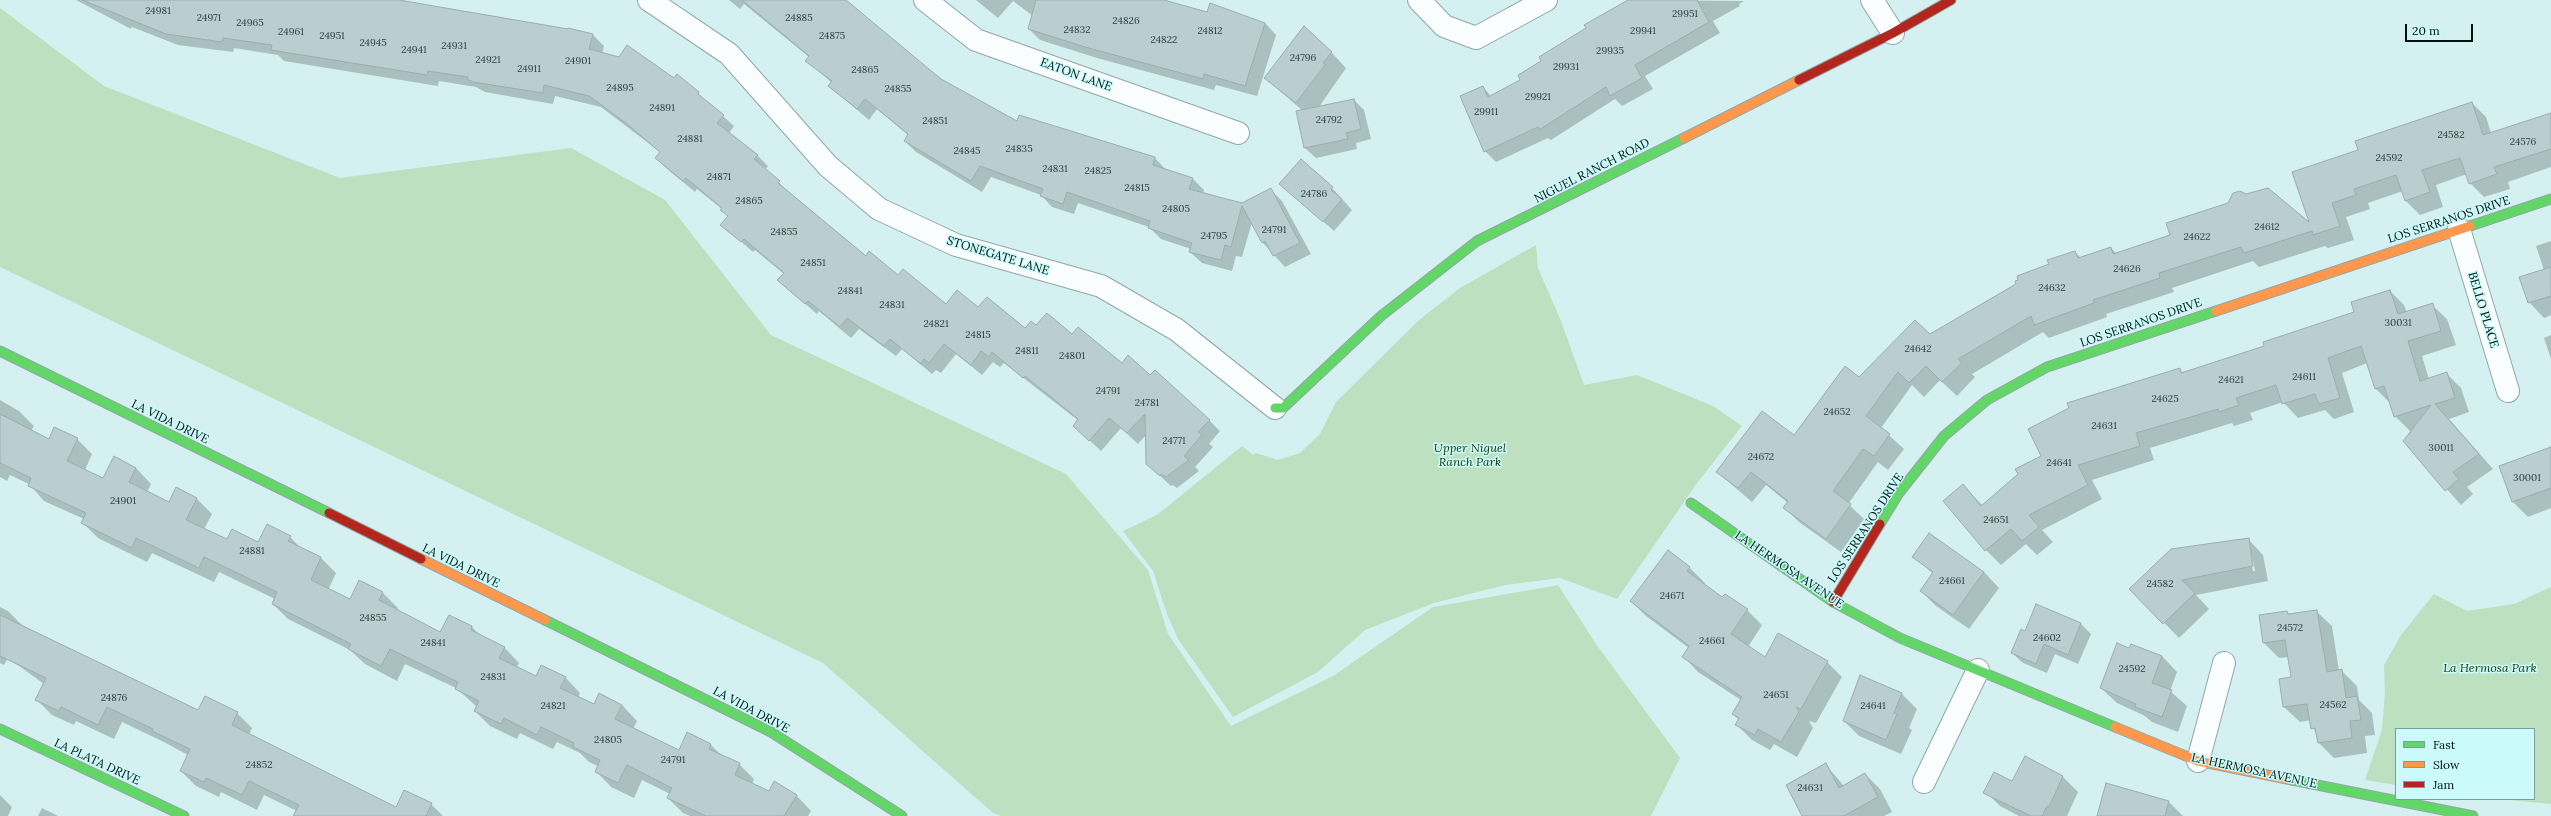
<!DOCTYPE html>
<style>
body{margin:0}
#map{position:relative;width:2551px;height:816px;overflow:hidden;background:#d5f0f0;font-family:Lora,serif}
canvas{display:block}
.legend{position:absolute;left:2395px;top:728px;width:140px;height:72px;box-sizing:border-box;background:#cafbfa;border:1px solid #7a9d9c;margin:0;padding:5px 7px;list-style:none;font-size:12px;color:#011010}
.legend li{display:flex;align-items:center;gap:8px;height:20px}
.legend b{width:20px;border:1px solid #7a9d9c}
.scale{position:absolute;left:2405px;top:24px;width:68px;height:18px;box-sizing:border-box;border:2px solid #011010;border-top:0;padding-left:5px;font-size:12px;line-height:14px;white-space:nowrap;color:#011010;-webkit-text-stroke:3px #cafbfa;paint-order:stroke}
</style>
<div id="map">
<canvas width="2551" height="816"></canvas>
<ul class="legend">
<li><b style="height:5px;background:#63d668"></b>Fast</li>
<li><b style="height:5px;background:#ff974d"></b>Slow</li>
<li><b style="height:5px;background:#b3261e"></b>Jam</li>
</ul>
<div class="scale">20 m</div>
</div>
<script>
const c = document.querySelector('canvas').getContext('2d');
c.lineJoin = 'round';
function paint(path, color) {
  c.fillStyle = color;
  c.fill(path, 'evenodd');
}
function poly(rows) {
  const path = new Path2D();
  for (const r of rows) {
    path.moveTo(r[0], r[1]);
    for (let i = 2; i < r.length; i += 2) path.lineTo(r[i], r[i + 1]);
  }
  return path;
}
function strokePath(path, color, width, dash) {
  c.strokeStyle = color;
  c.lineWidth = width;
  c.lineCap = dash ? 'butt' : 'round';
  c.setLineDash(dash || []);
  c.stroke(path);
}
function write(font, color, halo, rows, align = 'center') {
  c.font = font + ' Lora,serif';
  c.lineWidth = 3;
  c.setLineDash([]);
  c.textBaseline = 'middle';
  c.strokeStyle = halo;
  c.fillStyle = color;
  for (const [text, x, y, turn = 0] of rows) {
    c.save();
    c.translate(x, y);
    c.rotate((+turn || 0) * Math.PI / 180);
    c.textAlign = isNaN(turn) ? turn : align;
    if (halo) c.strokeText(text, 0, 0);
    c.fillText(text, 0, 0);
    c.restore();
  }
}
const green = poly([
 [0,8,104,86,340,178,571,148,665,200,771,335,1066,474,1148,570,1168,634,1231,726,1333,676,1433,607,1558,585,1596,644,1680,758,1651,816,1001,816,993,813,823,663,0,267],
 [1536,245,1538,268,1561,321,1584,385,1637,375,1713,406,1742,426,1697,483,1617,599,1560,578,1505,585,1434,603,1365,630,1318,672,1233,717,1178,639,1167,614,1153,571,1123,531,1157,515,1242,446,1253,455,1256,453,1278,460,1300,453,1320,434,1336,402,1419,320,1460,288],
 [2551,587,2551,804,2499,799,2534,799,2534,729,2396,729,2396,785,2365,780,2382,730,2385,693,2384,665,2401,635,2434,594,2467,611,2514,604]
]);
const shadow = poly([
 [76,0,392,0,593,35,604,46,602,54,674,79,677,75,734,126,729,133,757,155,768,166,765,170,790,193,866,257,946,305,979,308,1025,329,1036,327,1072,336,1122,364,1151,376,1209,420,1220,431,1209,444,1213,447,1195,467,1199,471,1177,488,1173,485,1171,486,1147,464,1146,435,1138,444,1121,428,1101,451,1086,437,1079,421,1004,363,1000,367,993,362,982,375,956,354,941,373,936,370,932,374,902,349,896,356,859,329,851,338,819,311,817,314,790,291,779,280,784,274,755,250,753,252,722,225,728,216,722,209,697,189,695,192,667,169,656,158,660,152,601,107,555,96,553,104,485,92,476,87,439,81,438,86,284,61,278,55,234,48,233,52,178,45,132,27,131,29],
 [729,0,844,0,940,80,1018,122,1155,158,1166,170,1193,179,1204,190,1203,194,1242,205,1271,190,1282,201,1311,254,1285,267,1263,243,1252,222,1242,257,1236,256,1232,271,1202,263,1190,252,1191,249,1161,239,1149,227,1078,203,1074,214,1052,207,1041,195,991,177,982,192,916,152,905,141,908,135,877,109,869,120,829,86,832,83,807,61,809,57,744,4,740,9],
 [976,0,1160,0,1208,13,1265,23,1276,35,1257,96,1216,85,1214,90,1097,58,1040,40,1029,29,1033,16,1013,1,998,18],
 [1630,0,1744,1,1739,4,1740,6,1713,21,1720,33,1645,76,1653,89,1622,106,1615,99,1551,140,1548,138,1496,162,1485,151,1483,87,1491,96,1521,80,1543,62],
 [1331,52,1346,68,1319,107,1354,100,1364,110,1371,139,1356,143,1357,149,1316,158,1305,148,1303,111,1265,78],
 [2472,103,2486,117,2491,133,2551,114,2551,167,2508,182,2510,189,2484,197,2470,183,2467,174,2436,185,2443,207,2420,215,2406,201,2403,191,2368,203,2370,209,2346,217,2354,240,2328,248,2325,246,2259,267,2253,261,2172,288,2174,292,2106,314,2107,317,2049,338,2043,332,1972,374,1975,377,1957,396,1940,380,1924,397,1912,385,1881,428,1904,449,1888,470,1878,462,1848,504,1864,519,1841,552,1799,522,1785,508,1788,503,1766,485,1752,502,1717,472,1794,437,1859,378,2075,252,2081,258,2111,248,2117,254,2311,225,2360,150],
 [1280,184,1332,188,1352,210,1334,231],
 [2551,241,2551,315,2544,318,2529,302,2544,270,2536,246],
 [2390,291,2404,305,2407,313,2432,305,2447,319,2456,345,2422,356,2429,379,2446,373,2461,388,2469,412,2449,419,2493,469,2467,487,2473,494,2461,505,2404,441,2412,430,2410,431,2395,416,2391,404,2375,388,2367,363,2342,373,2354,412,2334,419,2325,410,2298,418,2283,402,2250,413,2253,420,2234,426,2232,423,2150,448,2154,460,2092,480,2102,499,2042,530,2053,542,2037,555,2026,544,2001,565,1986,550,1963,485,1983,506,2043,456,2179,369,2183,373,2265,347,2355,312],
 [2551,335,2551,359,2544,338],
 [0,400,19,411,34,426,31,431,49,440,77,439,92,454,85,470,104,479,136,468,151,484,147,492,169,503,196,498,212,514,204,529,227,541,259,543,290,537,302,549,321,558,336,573,328,590,351,600,383,593,398,608,397,610,440,634,449,616,472,627,481,636,504,647,519,663,517,667,537,677,565,677,580,693,578,698,594,705,622,705,637,721,633,729,679,751,688,734,711,745,723,757,739,764,754,779,752,784,769,792,796,795,811,811,808,816,690,816,683,813,668,798,670,794,642,780,634,798,611,787,596,771,598,766,589,762,580,753,557,742,553,749,520,733,517,739,490,726,475,711,477,707,456,688,405,664,397,681,365,664,350,650,288,619,273,604,275,599,219,572,214,582,152,553,147,562,98,538,82,522,84,519,44,501,29,484,10,475,7,481,0,477],
 [2551,448,2551,508,2528,517,2513,502,2500,467],
 [1929,534,1984,572,1999,588,1969,629,1936,606,1921,591,1933,574,1914,556],
 [2248,539,2263,555,2268,581,2196,595,2209,609,2179,638,2131,589],
 [2250,555,2252,555,2255,571,2253,571],
 [1690,568,1705,583,1704,584,1723,599,1725,595,1747,610,1762,625,1748,647,1765,658,1827,662,1842,677,1816,723,1809,721,1813,728,1797,757,1774,744,1770,750,1752,740,1736,724,1739,720,1733,714,1741,700,1698,672,1683,656,1689,648,1646,616,1631,601],
 [2037,605,2081,624,2091,634,2078,664,2055,654,2047,673,2023,663,2012,653,2025,632],
 [0,607,8,611,23,626,199,711,237,713,252,728,249,735,397,808,431,804,443,816,295,816,297,811,264,795,257,810,221,792,219,797,196,786,181,771,188,755,164,742,122,722,114,739,76,721,74,725,52,715,36,699,44,684,8,658,4,665,0,663],
 [2316,611,2332,626,2339,671,2341,670,2357,686,2359,700,2372,713,2375,735,2365,736,2367,753,2334,758,2319,743,2311,720,2300,722,2284,707,2292,678,2289,657,2279,658,2264,643,2260,616],
 [2130,649,2162,656,2177,672,2170,691,2187,706,2178,732,2152,722,2145,716,2117,703,2101,688],
 [1902,694,1917,709,1909,728,1912,730,1901,754,1859,736,1844,721],
 [2025,757,2063,777,2078,792,2067,816,2019,816,2000,806,1985,791,2012,783],
 [1826,765,1844,786,1865,774,1880,789,1892,812,1884,816,1804,816],
 [0,795,12,807,8,816,0,816],
 [2169,802,2183,816,2098,816],
 [42,808,58,816,38,816]
]);
const building = poly([
 [82,0,399,0,568,29,568,28,593,34,589,49,619,57,627,45,674,78,677,74,699,92,698,94,724,115,717,123,758,155,754,159,780,181,778,183,866,256,869,251,898,275,903,269,946,304,957,290,978,307,987,297,1025,328,1031,321,1036,325,1047,313,1072,334,1078,327,1122,363,1128,355,1150,375,1155,370,1210,420,1198,432,1202,435,1184,456,1189,460,1166,477,1161,474,1160,476,1146,464,1145,414,1127,433,1109,418,1089,441,1073,426,1078,419,1025,376,1023,378,992,352,989,357,981,351,971,365,944,344,929,363,924,359,921,364,890,339,884,346,847,318,840,327,808,301,805,304,777,280,784,273,744,239,741,242,720,225,728,216,720,210,722,208,686,178,683,181,655,158,660,152,626,123,589,96,544,85,543,93,473,82,467,79,468,77,428,71,427,75,271,50,272,45,223,38,222,42,166,34,82,0],
 [742,0,846,0,941,79,1017,121,1019,115,1155,157,1153,165,1193,178,1189,189,1242,203,1271,188,1300,243,1273,256,1265,241,1262,243,1242,206,1231,247,1225,245,1221,260,1189,252,1192,243,1148,228,1150,221,1067,192,1063,204,1040,196,1043,189,980,166,971,181,904,141,908,134,865,99,857,109,828,86,832,81,805,61,809,56,742,0],
 [1036,0,1164,0,1207,12,1210,3,1265,23,1245,86,1204,74,1203,79,1085,47,1028,29,1036,0],
 [1628,0,1697,0,1709,22,1635,65,1642,78,1610,96,1606,87,1539,130,1538,127,1484,152,1460,96,1483,86,1488,97,1520,80,1518,75,1541,61,1539,57,1586,28,1584,25,1628,0],
 [1304,26,1332,52,1323,63,1325,65,1296,103,1264,78,1304,26],
 [1354,99,1361,129,1346,133,1348,139,1304,148,1296,111,1354,99],
 [2472,102,2483,135,2551,113,2551,149,2494,167,2497,174,2469,184,2460,158,2422,170,2430,192,2405,201,2396,175,2354,189,2356,195,2332,203,2340,226,2313,235,2312,231,2244,253,2241,247,2159,273,2160,278,2093,300,2094,303,2034,325,2031,316,1958,359,1962,363,1942,382,1926,366,1909,383,1898,372,1866,416,1890,434,1874,456,1863,449,1833,491,1851,504,1826,539,1783,508,1788,501,1751,472,1738,488,1716,472,1762,411,1794,435,1845,366,1859,377,1915,320,1930,334,2016,284,2015,281,2018,280,2017,276,2049,264,2047,260,2075,251,2078,258,2111,247,2113,254,2170,235,2166,223,2228,203,2233,193,2240,191,2246,194,2268,188,2309,222,2292,172,2358,150,2355,141,2472,102],
 [1301,159,1333,187,1331,190,1342,199,1323,222,1279,184,1301,159],
 [2551,267,2551,296,2528,303,2519,277,2551,267],
 [2390,290,2398,314,2433,303,2441,331,2408,341,2420,381,2447,372,2455,398,2435,404,2479,454,2453,472,2459,479,2445,491,2403,441,2431,405,2394,417,2384,386,2375,389,2361,346,2328,358,2340,398,2319,404,2315,394,2282,404,2276,385,2236,398,2239,405,2219,412,2218,409,2136,433,2140,446,2078,465,2088,485,2029,515,2039,527,2022,541,2011,529,1985,551,1943,501,1963,484,1981,506,2018,474,2015,469,2041,456,2028,429,2069,408,2067,403,2180,368,2181,373,2264,346,2263,342,2354,312,2351,302,2390,290],
 [0,414,49,439,54,427,78,438,67,461,103,478,114,456,136,468,129,482,169,502,176,487,197,498,186,520,227,539,232,529,258,542,267,524,291,536,288,541,321,557,311,580,350,599,359,580,383,592,379,600,440,632,449,615,472,626,471,630,505,647,499,658,536,676,541,665,566,677,560,688,594,704,599,693,622,705,615,719,679,750,687,732,711,744,709,749,740,763,735,775,769,791,774,781,797,795,784,816,706,816,667,798,672,788,627,765,618,783,595,772,600,760,573,747,574,743,541,727,537,735,504,718,501,724,474,711,479,701,455,689,458,682,390,649,381,666,348,649,351,644,272,604,277,592,204,557,199,568,136,538,132,548,81,523,86,513,28,486,31,478,0,463,0,414],
 [2551,447,2551,488,2512,502,2499,466,2551,447],
 [1929,533,1984,572,1953,615,1920,591,1933,572,1912,557,1929,533],
 [2249,538,2253,566,2182,580,2195,593,2163,624,2129,589,2171,549,2249,538],
 [1668,550,1690,567,1687,571,1722,597,1725,594,1748,609,1731,634,1765,657,1778,633,1828,661,1801,709,1796,707,1799,712,1781,742,1758,729,1755,735,1735,725,1739,718,1732,714,1742,697,1682,657,1689,646,1630,601,1668,550],
 [2036,604,2081,623,2068,655,2044,644,2036,664,2011,653,2021,629,2025,631,2036,604],
 [2317,610,2327,672,2342,669,2346,698,2357,696,2361,720,2350,721,2352,738,2318,743,2315,728,2311,729,2307,704,2283,707,2279,679,2291,677,2285,640,2263,643,2259,615,2287,611,2288,614,2317,610],
 [0,615,198,710,205,696,238,712,232,725,396,807,404,790,432,803,426,816,293,816,299,805,249,781,242,795,206,778,204,782,180,771,190,749,152,731,153,729,107,707,98,725,61,707,59,711,35,700,46,678,0,656,0,615],
 [2117,643,2129,648,2131,644,2162,656,2152,683,2172,690,2162,717,2135,707,2136,704,2100,688,2117,643],
 [1860,675,1902,693,1894,713,1897,714,1886,740,1843,721,1860,675],
 [2025,756,2063,776,2049,807,2047,806,2042,816,2031,816,1983,793,1994,772,2012,781,2025,756],
 [1826,763,1839,788,1865,773,1878,797,1844,816,1802,816,1786,785,1826,763],
 [2106,783,2169,801,2165,816,2097,816,2106,783]
]);
const street = poly([
 [649,0,729,54,828,166,879,209,956,245,1101,286,1177,330,1275,408],
 [925,0,976,40,1238,133],
 [1419,0,1444,26,1476,38,1546,0],
 [1872,0,1893,33],
 [2459,229,2508,391],
 [2198,761,2224,663],
 [1924,782,1978,670]
]);
const fast = poly([
 [2470,226,2551,199],
 [0,351,329,513],
 [1275,408,1283,408,1381,316,1477,241,1684,138],
 [1691,503,1833,602,1900,638,2115,727],
 [1880,524,1899,493,1944,436,1987,400,2047,367,2216,311],
 [545,620,771,732,902,816],
 [0,729,184,816],
 [2292,780,2473,816]
]);
const slow = poly([
 [1684,138,1799,80],
 [2216,311,2470,226],
 [421,559,545,620],
 [2115,727,2198,761,2292,780]
]);
const jam = poly([
 [1799,80,1893,33,1951,0],
 [329,513,421,559],
 [1833,602,1880,524]
]);
const numberNames = [
 ["24981",158,11],
 ["29951",1685,14],
 ["24971",209,18],
 ["24885",799,18],
 ["24826",1126,21],
 ["24965",250,23],
 ["24832",1077,30],
 ["24812",1210,31],
 ["29941",1643,31],
 ["24961",291,32],
 ["24951",332,36],
 ["24875",832,36],
 ["24822",1164,40],
 ["24945",373,43],
 ["24931",454,46],
 ["24941",414,50],
 ["29935",1610,51],
 ["24796",1303,58],
 ["24921",488,60],
 ["24901",578,61],
 ["29931",1566,67],
 ["24911",529,69],
 ["24865",865,70],
 ["24895",620,88],
 ["24855",898,89],
 ["29921",1538,97],
 ["24891",662,108],
 ["29911",1486,112],
 ["24792",1329,120],
 ["24851",935,121],
 ["24582",2451,135],
 ["24881",690,139],
 ["24576",2523,142],
 ["24835",1019,149],
 ["24845",967,151],
 ["24592",2389,158],
 ["24831",1055,169],
 ["24825",1098,171],
 ["24871",719,177],
 ["24815",1137,188],
 ["24786",1314,194],
 ["24865",749,201],
 ["24805",1176,209],
 ["24612",2267,227],
 ["24791",1274,230],
 ["24855",784,232],
 ["24795",1214,236],
 ["24622",2197,237],
 ["24851",813,263],
 ["24626",2127,269],
 ["24632",2052,288],
 ["24841",850,291],
 ["24831",892,305],
 ["30031",2398,323],
 ["24821",936,324],
 ["24815",978,335],
 ["24642",1918,349],
 ["24811",1027,351],
 ["24801",1072,356],
 ["24611",2304,377],
 ["24621",2231,380],
 ["24791",1108,391],
 ["24625",2165,399],
 ["24781",1147,403],
 ["24652",1837,412],
 ["24631",2104,426],
 ["24771",1174,441],
 ["30011",2441,448],
 ["24672",1761,457],
 ["24641",2059,463],
 ["30001",2527,478],
 ["24901",123,501],
 ["24651",1996,520],
 ["24881",252,551],
 ["24661",1952,581],
 ["24582",2160,584],
 ["24671",1672,596],
 ["24855",373,618],
 ["24572",2290,628],
 ["24602",2047,638],
 ["24661",1712,641],
 ["24841",433,643],
 ["24592",2132,669],
 ["24831",493,677],
 ["24651",1776,695],
 ["24876",114,698],
 ["24562",2333,705],
 ["24821",553,706],
 ["24641",1873,706],
 ["24805",608,740],
 ["24791",673,760],
 ["24852",259,765],
 ["24631",1810,788]
];
const streetNames = [
 ["EATON LANE",1076,75,20],
 ["NIGUEL RANCH ROAD",1592,171,-27],
 ["LOS SERRANOS DRIVE",2449,220,-18],
 ["STONEGATE LANE",998,256,17],
 ["BELLO PLACE",2483,310,73],
 ["LOS SERRANOS DRIVE",2141,323,-19],
 ["LA VIDA DRIVE",170,422,26],
 ["LOS SERRANOS DRIVE",1866,528,-57],
 ["LA VIDA DRIVE",461,566,26],
 ["LA HERMOSA AVENUE",1789,570,34],
 ["LA VIDA DRIVE",751,710,28],
 ["LA PLATA DRIVE",97,762,25],
 ["LA HERMOSA AVENUE",2254,771,12]
];
const parkNames = [
 ["Upper Niguel",1470,449],
 ["Ranch Park",1470,463],
 ["La Hermosa Park",2490,669]
];
paint(green, '#bde0c1');
paint(shadow, '#0003');
paint(building, '#bacdd0');
strokePath(building, '#9aadb0', 1);
strokePath(street, '#92a7a7', 24);
strokePath(fast, '#92a7a7', 11);
strokePath(slow, '#92a7a7', 11);
strokePath(jam, '#92a7a7', 11);
strokePath(street, '#f9fdfd', 22);
strokePath(fast, '#63d668', 9);
strokePath(slow, '#ff974d', 9);
strokePath(jam, '#b3261e', 9);
write('10px', '#2f3f40', null, numberNames);
write('12px', '#011010', '#cafbfa', streetNames);
write('italic 12px', '#133602', '#cafbfa', parkNames);
</script>
